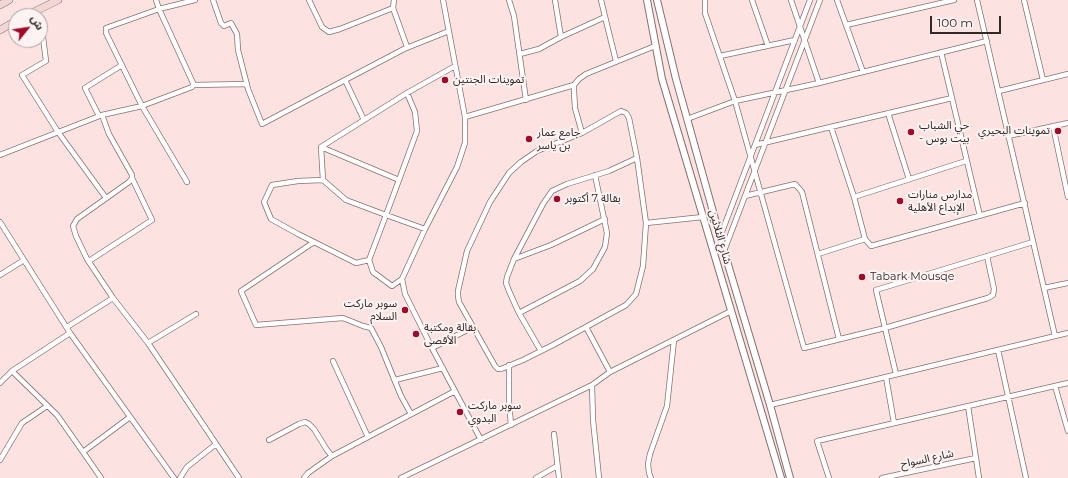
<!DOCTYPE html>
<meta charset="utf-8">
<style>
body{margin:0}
#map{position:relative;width:1068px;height:478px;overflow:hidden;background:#fce2e1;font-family:Montserrat,"Noto Sans Arabic",sans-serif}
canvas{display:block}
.north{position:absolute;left:8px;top:8px;width:40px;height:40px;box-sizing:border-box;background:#fef3f3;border:1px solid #aca2a2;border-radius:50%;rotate:60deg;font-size:11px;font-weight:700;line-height:16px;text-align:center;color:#322828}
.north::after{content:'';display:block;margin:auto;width:14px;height:18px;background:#a40829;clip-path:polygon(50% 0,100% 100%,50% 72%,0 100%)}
.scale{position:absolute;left:930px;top:16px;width:71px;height:18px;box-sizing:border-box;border:2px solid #322828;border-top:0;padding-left:5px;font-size:12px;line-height:14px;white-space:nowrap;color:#322828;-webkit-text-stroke:3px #fef3f3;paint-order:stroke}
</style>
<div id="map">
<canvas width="1068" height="478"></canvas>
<div class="north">ش</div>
<div class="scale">100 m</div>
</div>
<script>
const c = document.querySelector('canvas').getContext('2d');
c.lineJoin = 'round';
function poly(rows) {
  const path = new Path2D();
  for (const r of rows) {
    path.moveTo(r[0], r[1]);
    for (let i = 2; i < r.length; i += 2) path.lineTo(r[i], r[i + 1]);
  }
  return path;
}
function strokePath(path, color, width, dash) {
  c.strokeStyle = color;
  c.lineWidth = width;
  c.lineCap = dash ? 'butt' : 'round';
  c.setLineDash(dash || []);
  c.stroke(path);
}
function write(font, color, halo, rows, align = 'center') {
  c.font = font + ' Montserrat,"Noto Sans Arabic",sans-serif';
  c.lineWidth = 4;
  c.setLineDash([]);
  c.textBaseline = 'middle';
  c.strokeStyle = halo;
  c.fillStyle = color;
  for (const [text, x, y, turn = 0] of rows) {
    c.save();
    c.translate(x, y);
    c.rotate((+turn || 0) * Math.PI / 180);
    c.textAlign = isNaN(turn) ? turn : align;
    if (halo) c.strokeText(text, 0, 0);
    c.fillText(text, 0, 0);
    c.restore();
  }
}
const minor = poly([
 [213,0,221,23,224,26,231,23,237,34,238,50,248,89,262,124,345,80],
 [309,0,322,27,329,32,340,29,393,8,394,0],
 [509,0,514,16,526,100],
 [555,0,561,37],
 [601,0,609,33,616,61],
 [705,0,705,13,735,101,804,348,885,328,988,298,993,295,994,289,987,256],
 [752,0,768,46],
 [791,0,819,83],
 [837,0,863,72],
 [977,0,1055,336],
 [1024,0,1043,80],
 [393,8,407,47],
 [40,20,43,37,46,61,22,75,58,132,106,198],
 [846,25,954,0],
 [941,52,980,216],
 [520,54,539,49,561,37,605,17],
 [720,56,795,40],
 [193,85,247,84],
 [999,91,1068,74],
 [621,111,626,113,629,118,637,158,646,223,643,266,636,294,626,305,586,327,553,345,523,360,501,369,498,369,495,366,459,302,458,296,458,291,467,251,490,202,509,173,521,162,537,151,582,133,621,111],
 [888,113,909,179],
 [102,115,142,106,192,87,193,85,193,83,159,9,156,0],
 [99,116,85,88,122,65],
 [465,117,574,85],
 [687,119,735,101,819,83,987,41],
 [364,120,345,80,404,49,449,31],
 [1053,126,1068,197],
 [831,127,854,197,865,239,871,246,1025,203],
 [582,133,575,108,574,92,574,85,579,79,586,74,655,46],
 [1008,136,1068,123],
 [755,145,952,98],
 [321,147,407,93,455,66],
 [0,155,102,115,109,134,132,175,132,178,152,220,89,261],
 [132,178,129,182,77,219,73,226,76,236,87,259,113,298,148,343,198,417,239,478],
 [323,180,298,181,272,185,264,202,271,219,298,234,356,263,369,260,386,215,399,180,321,147,323,180,346,200,386,215,425,229],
 [399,180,417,131,415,112,407,93],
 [187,182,142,106,106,33,106,28,159,9,195,0],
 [745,196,795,184,802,192,839,339],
 [854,197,966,161],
 [0,222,70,333],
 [646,223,703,217],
 [720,237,810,0],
 [314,242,241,291,256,325,343,318,363,326,371,328,381,347,401,396,411,414],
 [724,251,820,0],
 [818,254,865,239],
 [514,259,551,245,605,219],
 [369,260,373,272,392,286,402,279,425,229,457,167,465,143,465,117,443,0],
 [0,275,24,260],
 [402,279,405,294,432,348,481,440],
 [1044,288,1068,283],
 [519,313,580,281,593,269,605,247,607,233,595,175],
 [67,327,113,298],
 [586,327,610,372],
 [148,343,196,314],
 [432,348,473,327],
 [998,350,1026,478],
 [541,351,519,313,509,291,506,283,507,277,514,259,543,204,552,191,567,184,609,171,637,158],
 [333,361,368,437],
 [509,365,509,402,511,425],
 [12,371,57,415,83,452,130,417],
 [896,374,876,290,1033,242],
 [886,377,894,423],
 [395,380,443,368],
 [0,383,12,371,70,333,174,478],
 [592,385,593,420,599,478],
 [1055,386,1068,431],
 [770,405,1068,333],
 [968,406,979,478],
 [554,434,559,478],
 [269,440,299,424,305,422,309,424,314,429,327,450,332,456],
 [83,452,101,478],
 [0,460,22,423,47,406],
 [180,478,187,467,216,444],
 [304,478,308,473,332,456,455,391],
 [401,478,592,385,610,372,731,311],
 [536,478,557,466],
 [651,478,649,473,648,464,650,454,667,406,674,340],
 [829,478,817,441,1068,383],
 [882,478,976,458]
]);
const tertiary = poly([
 [647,0,662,79,781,478],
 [657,0,676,79,724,251,770,405,790,478]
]);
const secondary = poly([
 [0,5,9,0],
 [26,16,58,0],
 [0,30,16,21]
]);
const markers = [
 [445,80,4,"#a40829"],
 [1058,131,4,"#a40829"],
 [911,132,4,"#a40829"],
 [529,139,4,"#a40829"],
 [557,199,4,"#a40829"],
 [900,201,4,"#a40829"],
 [862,277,4,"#a40829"],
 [405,310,4,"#a40829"],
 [416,334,4,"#a40829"],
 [460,412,4,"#a40829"]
];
const poiNames = [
 ["تموينات الجنتين",453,80],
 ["حي الشباب",919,126],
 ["- بيت بوس",919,139],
 ["تموينات البحيري",1050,131,"right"],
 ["جامع عمار",537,133],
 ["بن ياسر",537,146],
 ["مدارس منارات",908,195],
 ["الإبداع الأهلية",908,208],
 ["بقالة 7 أكتوبر",565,199],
 ["Tabark Mousqe",870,277],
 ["سوبر ماركت",397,304,"right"],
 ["السلام",397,317,"right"],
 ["بقالة ومكتبة",424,328],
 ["الأقصى",424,341],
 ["سوبر ماركت",468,406],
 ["البدوي",468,419]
];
const streetNames = [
 ["شارع الثلاثين",720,237,74],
 ["شارع السواح",927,459,-12]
];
strokePath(minor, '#887170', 6);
strokePath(tertiary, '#887170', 8);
strokePath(secondary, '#887170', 8);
strokePath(minor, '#fff', 4.5);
strokePath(tertiary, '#fff', 6);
strokePath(secondary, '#f2d5d5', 7);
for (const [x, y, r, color] of markers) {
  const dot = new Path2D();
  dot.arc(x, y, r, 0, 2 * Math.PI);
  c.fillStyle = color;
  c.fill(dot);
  strokePath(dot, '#fef3f3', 1.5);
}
write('11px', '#322828', '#fef3f3', poiNames, 'left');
write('11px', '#322828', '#fef3f3', streetNames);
</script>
